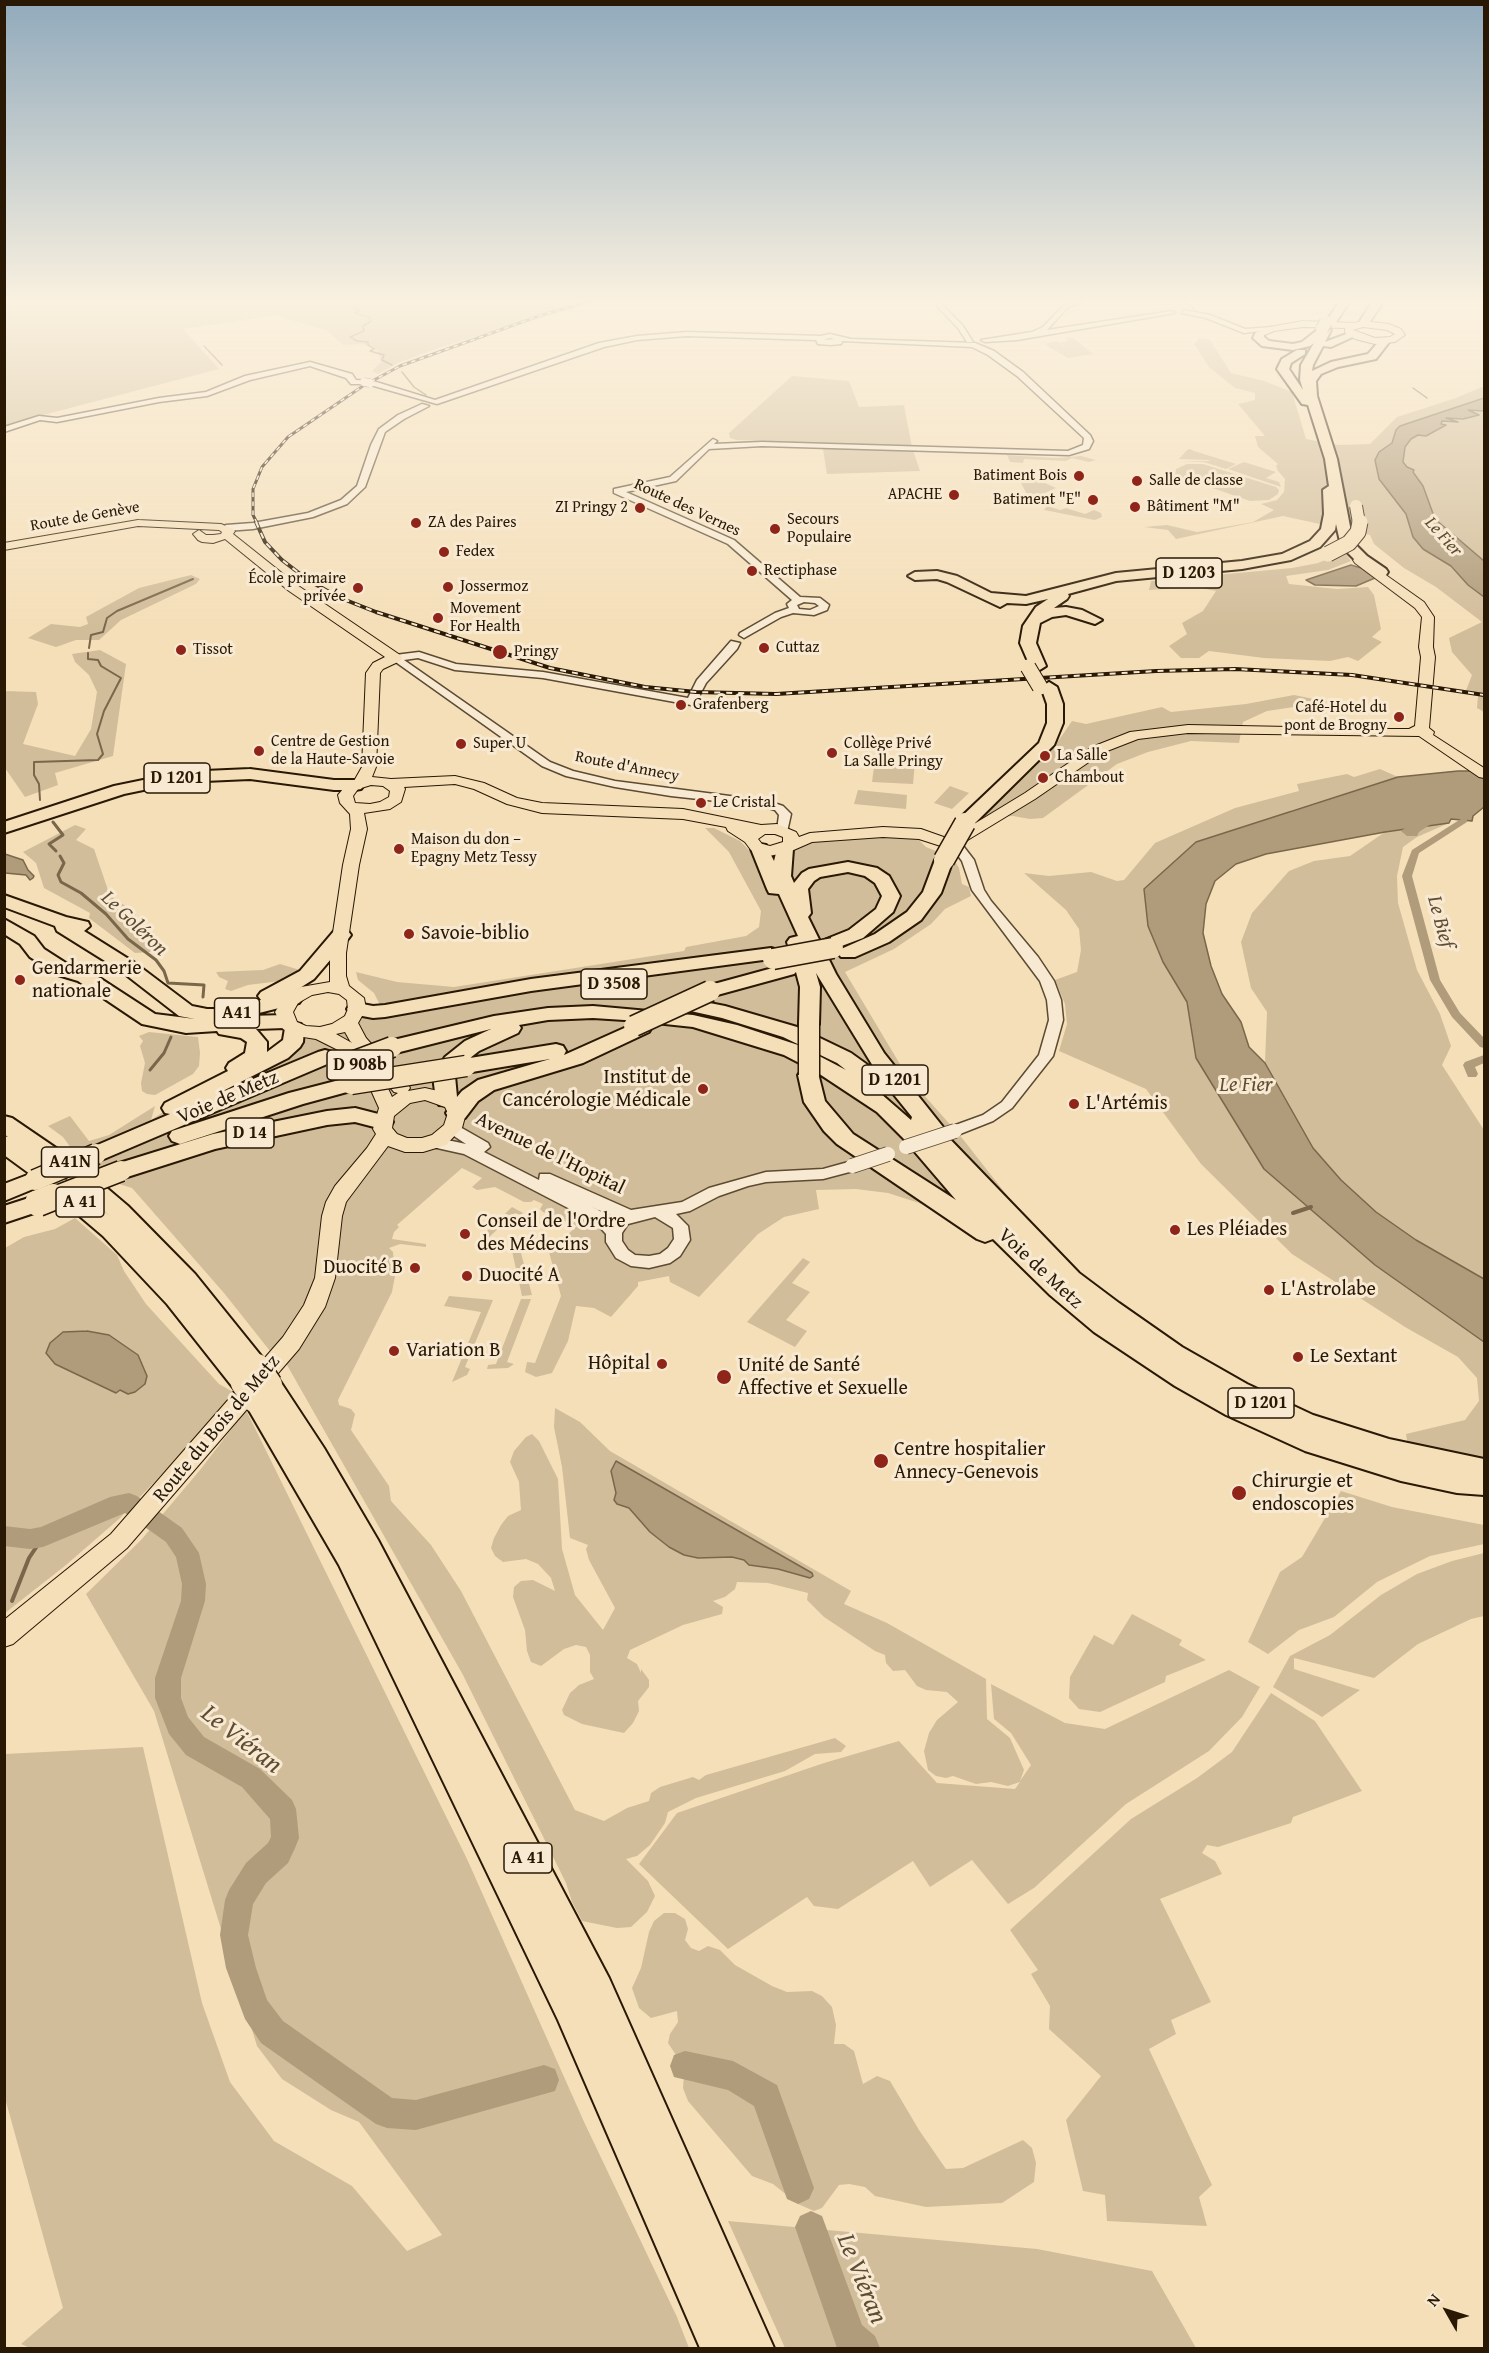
<!DOCTYPE html>
<meta charset="utf-8">
<style>
body{margin:0}
#map{position:relative;width:1489px;height:2353px;overflow:hidden;background:#f5dfb9;font-family:"Gentium Book Plus",serif}
canvas{display:block}
.frame{position:absolute;inset:0;border:6px solid #291804;pointer-events:none}
.north{position:absolute;left:1417px;top:2281px;width:60px;height:60px;-webkit-text-stroke:4px #f8ead2;paint-order:stroke;rotate:309deg;font-size:16px;font-weight:700;line-height:24px;text-align:center;color:#291804}
.north::after{content:'';display:block;margin:auto;width:21px;height:27px;background:#291804;clip-path:polygon(50% 0,100% 100%,50% 72%,0 100%)}
</style>
<div id="map">
<canvas width="1489" height="2353"></canvas>
<div class="frame"></div>
<div class="north">N</div>
</div>
<script>
const c = document.querySelector('canvas').getContext('2d');
c.lineJoin = 'round';
function paint(path, color) {
  c.fillStyle = color;
  c.fill(path, 'evenodd');
}
function poly(rows) {
  const path = new Path2D();
  for (const r of rows) {
    path.moveTo(r[0], r[1]);
    for (let i = 2; i < r.length; i += 2) path.lineTo(r[i], r[i + 1]);
  }
  return path;
}
function strokePath(path, color, width, dash) {
  c.strokeStyle = color;
  c.lineWidth = width;
  c.lineCap = dash ? 'butt' : 'round';
  c.setLineDash(dash || []);
  c.stroke(path);
}
function write(font, color, halo, rows, align = 'center') {
  c.font = font + ' "Gentium Book Plus",serif';
  c.lineWidth = 6;
  c.setLineDash([]);
  c.textBaseline = 'middle';
  c.strokeStyle = halo;
  c.fillStyle = color;
  for (const [text, x, y, turn = 0] of rows) {
    c.save();
    c.translate(x, y);
    c.rotate((+turn || 0) * Math.PI / 180);
    c.textAlign = isNaN(turn) ? turn : align;
    if (halo) c.strokeText(text, 0, 0);
    c.fillText(text, 0, 0);
    c.restore();
  }
}
const green = poly([
 [5,299,591,299,433,350,400,362,378,374,372,371,381,362,378,351,363,344,343,345,326,330,285,319,278,315,183,329,219,369,5,425],
 [1065,337,1073,338,1093,354,1068,358,1044,344,1056,341,1064,345,1060,342,1068,341],
 [1199,338,1210,340,1231,373,1264,381,1292,392,1306,439,1339,445,1370,444,1397,417,1456,398,1484,386,1484,712,1477,708,1478,696,1465,693,1472,675,1452,652,1449,638,1482,622,1436,587,1404,568,1374,544,1370,535,1283,516,1176,539,1168,530,1144,527,1167,525,1197,532,1253,522,1274,510,1261,504,1277,500,1284,492,1285,479,1278,471,1276,466,1278,464,1258,447,1255,436,1265,436,1238,404,1255,400,1255,393,1235,388,1209,367,1194,344],
 [792,376,849,381,859,407,904,405,912,447,920,471,827,474,822,443,736,440,730,438,729,433],
 [1190,449,1194,451,1236,464,1226,469,1204,462,1182,461,1211,461,1208,460,1179,459,1187,450],
 [1007,455,1057,458,1081,456,1096,460,1089,462,1072,458,1066,461,1024,459,1023,463,1010,462],
 [1244,462,1276,472,1266,478,1279,482,1281,487,1228,469],
 [1187,464,1203,464,1276,487,1279,490,1278,494,1269,500,1250,501,1175,475,1176,469],
 [1034,478,1056,488,1036,497,1044,503,1040,506,1032,504,1021,483],
 [1047,506,1060,510,1066,508,1085,514,1094,510,1101,513,1102,517,1095,520,1044,510],
 [1344,552,1351,561,1328,570,1286,576,1289,584,1337,589,1368,587,1374,595,1381,629,1372,637,1382,642,1358,661,1348,657,1330,661,1264,658,1209,651,1199,658,1181,658,1169,646,1187,634,1182,623,1203,611,1216,591,1195,587,1149,590,1151,581,1292,568,1318,563],
 [191,575,200,579,196,584,121,620,99,640,76,640,56,647,28,638,51,624,80,627,88,624,86,617,139,588],
 [100,650,126,664,113,756,55,773,58,785,25,797,5,768,5,691,36,692,38,704,23,744,75,756,91,729,97,692,89,675,75,662,72,654],
 [1294,695,1328,702,1267,711,1243,722,1239,743,1191,741,1148,752,1117,764,1043,818,1030,819,1013,816,976,818,1059,740,1072,721,1086,724,1162,707,1171,712,1246,704],
 [875,759,915,762,913,784,872,782],
 [1380,769,1398,777,1292,810,1144,889,1148,926,1163,962,1187,1002,1196,1058,1264,1169,1375,1265,1484,1342,1484,1462,1408,1446,1406,1434,1465,1420,1479,1401,1477,1378,1458,1357,1405,1327,1292,1254,1201,1164,1146,1089,1059,1051,1067,1024,1065,1004,1055,980,1077,972,1081,950,1079,929,1066,910,1024,873,1049,876,1091,872,1117,881,1124,880,1155,843,1235,808,1299,791,1297,784,1347,774,1354,777],
 [950,786,969,793,952,809,934,803],
 [858,790,907,795,906,809,854,804],
 [1449,823,1417,837,1403,847,1397,876,1398,903,1417,970,1440,1014,1451,1046,1442,1065,1484,1130,1484,1279,1416,1240,1376,1212,1341,1180,1313,1148,1265,1063,1267,1012,1251,988,1241,942,1252,913,1289,871,1314,861,1350,856,1385,832],
 [75,825,86,829,76,840,94,849,110,896,135,912,140,928,160,949,150,952,135,953,89,918,90,913,44,888,36,863,23,852],
 [705,828,714,828,740,841,754,855,806,841,890,836,917,838,926,847,953,858,959,868,962,884,969,887,971,896,945,909,931,924,894,949,845,972,907,1076,962,1138,1013,1203,962,1229,944,1216,919,1203,888,1193,856,1189,816,1190,819,1209,784,1217,758,1234,699,1297,670,1282,669,1276,638,1282,638,1286,611,1317,594,1308,576,1306,568,1341,552,1373,536,1377,525,1372,527,1362,535,1363,561,1296,549,1252,577,1226,543,1212,540,1209,543,1204,534,1200,531,1202,524,1202,495,1187,477,1190,472,1187,482,1178,462,1168,397,1225,399,1227,394,1232,392,1239,426,1244,426,1247,400,1244,389,1248,393,1252,395,1276,392,1292,338,1400,339,1405,351,1409,355,1414,351,1430,389,1486,391,1501,431,1545,461,1591,575,1810,604,1821,627,1808,649,1801,651,1793,660,1787,693,1777,699,1780,706,1775,835,1738,846,1746,841,1752,815,1754,785,1771,696,1798,668,1812,665,1823,650,1845,637,1856,626,1859,648,1881,655,1896,647,1912,631,1927,617,1928,582,1921,572,1902,566,1883,463,1675,287,1365,270,1351,224,1293,132,1188,119,1184,71,1148,63,1137,48,1126,70,1116,89,1141,109,1135,155,1106,151,1120,177,1103,279,1049,382,1009,374,993,358,980,356,972,397,982,454,987,684,951,686,947,746,936,759,927,761,911,729,852],
 [280,964,300,970,280,981,248,985,231,991,225,989,228,981,219,977,216,972,263,970],
 [149,1032,198,1037,200,1053,199,1066,193,1074,155,1095,147,1094,142,1091,141,1083,145,1063,140,1046,143,1041,139,1036],
 [512,1207,523,1213,521,1215,515,1213,486,1240,491,1244,480,1244,481,1237],
 [75,1218,117,1255,124,1271,146,1304,219,1384,235,1393,181,1454,119,1519,66,1565,5,1613,5,1248,24,1237,55,1229],
 [512,1251,521,1253,532,1295,522,1296],
 [803,1258,810,1262,792,1283,810,1292,786,1320,807,1331,795,1347,747,1322],
 [449,1296,493,1300,465,1367,470,1369,467,1375,452,1382,481,1312,444,1306],
 [521,1299,531,1299,507,1362,514,1364,508,1368,487,1369,488,1365,496,1364],
 [555,1408,580,1422,610,1451,851,1591,844,1604,887,1623,986,1679,987,1719,1010,1738,1024,1770,1020,1781,1031,1765,1011,1733,994,1719,991,1684,1065,1723,1105,1729,1229,1670,1260,1687,1242,1717,1209,1751,1126,1804,1034,1888,1008,1904,972,1860,930,1887,913,1861,838,1909,814,1906,807,1897,728,1949,639,1864,677,1813,824,1763,899,1741,937,1783,1015,1789,1020,1782,1008,1786,991,1782,976,1784,953,1776,946,1778,936,1776,928,1770,924,1751,929,1733,937,1720,958,1702,947,1692,926,1690,917,1686,905,1670,893,1671,886,1663,885,1655,875,1651,824,1617,807,1600,808,1593,768,1583,737,1582,735,1589,725,1597,713,1601,723,1607,722,1614,683,1625,630,1650,627,1658,637,1664,641,1673,641,1669,649,1680,649,1687,638,1701,639,1711,633,1723,624,1733,582,1724,564,1715,562,1710,570,1693,579,1685,594,1679,590,1672,590,1655,586,1647,576,1645,564,1649,541,1666,531,1662,527,1651,525,1630,513,1597,514,1587,521,1581,533,1580,555,1591,551,1578,538,1564,526,1559,503,1562,495,1556,491,1548,494,1538,501,1525,508,1516,521,1510,519,1482,510,1462,514,1451,526,1437,532,1434,539,1441,558,1479,562,1549,575,1595,603,1630,615,1608,589,1560,586,1549,588,1545,570,1538,562,1467,554,1427],
 [246,1410,467,1859,585,2124,677,2317,689,2348,30,2348,21,2344,63,2308,5,2098,5,1754,143,1747,202,2003,230,2082,274,2141,352,2186,407,2251,442,2235,359,2122,331,2110,282,2079,257,2046,154,1711,86,1594,141,1540,200,1470],
 [1341,1491,1392,1507,1484,1525,1484,1544,1430,1556,1377,1582,1334,1617,1299,1630,1268,1654,1248,1642,1280,1572,1302,1557],
 [1484,1553,1484,1616,1471,1619,1418,1644,1374,1678,1294,1658,1294,1669,1360,1690,1322,1717,1273,1687,1290,1656,1330,1635,1381,1595,1417,1574,1452,1561],
 [1132,1614,1182,1640,1179,1645,1206,1660,1166,1676,1165,1682,1100,1712,1079,1709,1069,1698,1070,1677,1094,1635,1113,1645],
 [1271,1693,1315,1721,1362,1791,1293,1817,1291,1823,1218,1847,1207,1845,1202,1853,1215,1861,1222,1874,1160,1899,1211,2002,1171,2020,1176,2034,1149,2049,1212,2185,1199,2197,1207,2226,1107,2221,1105,2195,1083,2191,1066,2120,1101,2076,1049,2029,1050,2006,1031,1974,1038,1970,1010,1930,1131,1819,1197,1778,1232,1752],
 [664,1913,675,1913,685,1919,688,1929,685,1940,691,1948,699,1951,708,1946,720,1950,735,1965,772,1986,787,1992,812,1991,822,1996,832,2007,836,2025,834,2044,844,2044,854,2051,863,2084,877,2076,890,2081,919,2130,946,2169,963,2168,1023,2140,1032,2148,1036,2163,1034,2182,1002,2203,926,2207,875,2196,865,2187,849,2184,839,2185,822,2208,814,2211,798,2204,773,2184,752,2176,688,2101,683,2088,684,2074,680,2061,668,2043,670,2034,678,2022,677,2011,651,2018,639,2008,632,1988,641,1968,649,1932,654,1921],
 [728,2221,1037,2249,1152,2271,1196,2348,785,2348]
]);
const water = poly([
 [1484,398,1484,411,1468,410,1479,415,1463,419,1446,418,1458,422,1442,421,1441,424,1446,425,1426,436,1418,435,1411,439,1405,447,1403,462,1407,467,1414,470,1413,472,1423,486,1435,519,1484,561,1484,597,1468,585,1451,566,1423,549,1413,537,1406,514,1379,479,1375,460,1379,452,1392,443,1396,430,1400,426,1484,398],
 [1351,565,1361,568,1375,578,1356,586,1315,585,1306,580,1351,565],
 [1458,771,1484,771,1484,807,1473,816,1472,821,1451,819,1449,823,1385,832,1266,854,1236,864,1215,881,1206,904,1203,933,1211,966,1222,994,1241,1022,1249,1047,1265,1063,1313,1148,1341,1180,1376,1212,1416,1240,1484,1279,1484,1342,1375,1265,1264,1169,1196,1058,1187,1002,1163,962,1148,926,1144,889,1196,842,1398,777,1458,771],
 [5,854,23,860,28,870,34,876,33,878,30,880,26,875,5,873,5,854],
 [87,1331,109,1335,138,1355,147,1376,145,1384,135,1392,128,1394,120,1390,116,1393,55,1364,46,1353,50,1343,63,1332,87,1331],
 [616,1461,812,1573,813,1576,810,1578,778,1569,749,1565,744,1560,732,1557,698,1558,684,1555,669,1547,650,1532,629,1508,617,1504,614,1500,616,1493,611,1471,616,1461]
]);
const streamFar3 = poly([
 [347,299,358,306,353,308,360,310,355,313,369,317,371,321,363,326,364,331,350,337,357,341,368,342,368,345,374,349,370,351,384,355,382,360,392,365],
 [1180,299,1197,311],
 [204,346,222,365],
 [402,372,414,387,426,395],
 [1413,388,1427,398]
]);
const streamFar2 = poly([
 [89,648,91,635,103,632,107,618,117,611,193,579],
 [40,800,39,784,34,775,34,762,98,760,103,754,97,734,104,711,121,678,101,666,98,660,88,659,88,653]
]);
const streamFar1 = poly([
 [53,822,63,835,49,844,56,851],
 [60,856,64,863,58,875,61,882,81,893,106,914,128,939,156,960,164,971,168,983,204,985,203,997],
 [150,1070,164,1053,171,1037]
]);
const stream = poly([
 [1293,1213,1311,1207],
 [12,1601,29,1558,43,1537]
]);
const canal = poly([
 [1464,817,1467,818,1467,822,1419,853,1412,876,1440,980,1460,1013,1484,1038,1484,1048,1480,1047,1452,1017,1430,980,1402,876,1412,850,1464,817],
 [1484,1055,1484,1063,1475,1067,1478,1074,1476,1077,1468,1077,1463,1065,1465,1062,1484,1055]
]);
const river = poly([
 [1407,808,1412,810,1431,824,1419,832,1417,836,1407,836,1401,831,1412,823,1399,813,1407,808],
 [129,1493,137,1496,182,1528,199,1553,206,1584,205,1601,181,1678,181,1698,188,1717,204,1737,260,1769,292,1800,296,1809,299,1838,295,1848,288,1863,266,1883,253,1904,248,1935,256,1968,267,2000,283,2021,392,2098,416,2100,544,2065,555,2069,559,2080,555,2091,416,2130,387,2128,376,2124,261,2043,245,2019,226,1968,220,1935,225,1900,229,1890,246,1863,268,1843,271,1837,270,1819,242,1787,186,1755,169,1734,155,1698,155,1678,181,1601,182,1584,176,1557,166,1542,125,1513,43,1547,30,1549,4,1546,4,1526,30,1529,41,1527,110,1497,129,1493],
 [685,2051,733,2061,777,2085,814,2188,809,2199,798,2204,787,2199,754,2106,728,2090,674,2077,670,2066,674,2055,685,2051],
 [811,2211,822,2216,862,2325,875,2336,880,2348,837,2348,795,2227,800,2216,811,2211]
]);
const minor = poly([
 [930,299,937,299,963,326,973,342,967,342,958,328,930,299],
 [1079,300,1081,303,1068,307,1047,330,1172,311,1175,313,1017,340,985,342,981,340,1032,332,1043,327,1064,305,1079,300],
 [1184,310,1210,315,1245,329,1272,327,1276,329,1244,333,1206,318,1182,313,1184,310],
 [687,332,821,336,830,334,851,339,975,343,994,351,1023,372,1090,435,1093,441,1089,449,1069,455,762,446,709,449,676,481,626,492,734,540,800,597,820,598,829,605,827,610,814,615,793,613,781,617,744,638,739,635,740,633,775,613,789,608,787,604,792,600,728,544,614,493,614,489,670,477,713,439,717,441,714,444,762,442,1068,451,1083,445,1084,438,1017,376,988,355,972,347,842,341,841,344,831,345,818,344,816,340,687,336,637,340,604,347,437,404,367,384,351,384,346,378,310,366,250,380,207,396,159,402,57,422,40,420,4,432,4,427,39,416,57,418,159,398,206,392,245,376,310,362,352,374,356,380,373,381,435,400,599,343,637,336,687,332],
 [830,338,835,339,823,340,830,338],
 [804,602,815,603,819,606,810,610,799,609,797,605,804,602],
 [422,404,429,406,404,419,385,432,365,487,347,504,313,517,253,529,226,531,222,528,226,525,253,523,308,513,341,500,357,486,371,445,379,429,398,415,422,404],
 [731,641,740,643,737,649,706,683,696,702,691,705,543,678,455,670,418,658,404,660,550,762,573,771,615,781,768,801,783,806,791,814,787,832,779,832,777,830,779,815,775,810,762,806,671,796,615,787,566,776,542,766,390,658,395,655,419,652,456,664,543,672,688,698,697,680,731,641],
 [960,846,964,847,974,860,984,890,991,901,1038,957,1054,981,1061,1000,1063,1020,1053,1056,1012,1108,993,1121,955,1136,948,1131,950,1127,983,1115,1002,1102,1039,1055,1049,1020,1047,1000,1040,981,972,890,962,861,954,850,960,846],
 [453,1123,488,1143,490,1147,484,1152,539,1180,540,1174,550,1174,631,1210,682,1202,709,1188,766,1172,823,1169,852,1161,859,1166,857,1170,823,1179,766,1182,748,1186,719,1196,690,1211,676,1214,688,1226,690,1240,680,1256,670,1263,649,1268,631,1266,616,1258,606,1242,606,1234,595,1222,464,1154,428,1146,426,1142,433,1137,466,1144,448,1132,446,1128,453,1123],
 [591,1206,596,1209,617,1217,613,1222,605,1214,591,1206],
 [655,1217,673,1228,674,1239,668,1248,660,1254,649,1256,635,1255,628,1250,622,1241,622,1233,628,1224,655,1217]
]);
const major = poly([
 [1303,321,1354,323,1363,321,1389,324,1401,329,1405,335,1395,342,1375,344,1355,339,1345,333,1345,328,1303,327,1274,331,1260,337,1255,334,1269,327,1303,321],
 [1363,327,1387,330,1395,334,1390,337,1375,338,1353,330,1363,327],
 [138,520,221,524,233,529,235,531,233,534,297,585,400,655,402,658,400,661,383,669,380,673,376,767,372,777,391,779,455,776,484,783,517,798,542,803,683,809,761,825,777,824,796,832,799,837,810,833,883,827,921,829,955,841,953,838,956,835,1025,793,1092,747,1130,732,1188,725,1391,729,1409,729,1415,726,1421,657,1419,647,1422,617,1415,608,1355,563,1353,560,1359,556,1424,602,1434,617,1433,647,1435,657,1429,728,1434,732,1433,735,1484,768,1484,778,1479,777,1419,736,1188,733,1138,739,1102,753,1035,799,966,841,956,841,958,844,955,847,950,849,919,839,883,837,812,842,789,852,769,856,751,850,745,842,728,831,726,827,683,819,542,813,507,804,474,789,455,784,404,787,405,789,401,802,390,809,364,813,367,829,359,865,346,953,346,976,349,986,364,998,366,1009,358,1023,366,1038,408,1084,410,1088,408,1091,425,1088,447,1093,459,1099,466,1113,462,1128,446,1145,423,1152,405,1152,388,1146,346,1202,342,1216,335,1278,325,1307,299,1349,127,1548,13,1644,4,1647,4,1620,111,1534,283,1337,304,1305,315,1278,322,1216,326,1202,335,1186,367,1148,376,1134,373,1129,379,1108,370,1088,338,1050,316,1039,297,1036,283,1029,275,1012,286,995,301,987,330,982,330,953,343,865,351,829,350,814,340,803,338,795,348,783,354,781,362,767,366,673,373,663,385,657,289,591,225,539,213,543,202,542,198,540,193,534,199,530,206,535,213,535,221,534,222,532,219,530,138,526,4,550,4,543,138,520],
 [371,785,383,786,390,791,389,797,380,802,370,804,355,803,353,796,358,789,371,785],
 [765,834,775,834,783,837,783,842,770,846,762,844,758,839,765,834],
 [328,992,339,994,347,1000,348,1009,345,1016,332,1024,320,1027,306,1026,297,1022,293,1012,298,1003,312,995,328,992],
 [345,1032,350,1041,352,1043,336,1034,345,1032],
 [367,1061,394,1092,398,1093,392,1097,385,1082,367,1061],
 [425,1100,445,1107,448,1113,444,1125,432,1135,422,1138,407,1138,397,1134,392,1128,394,1116,410,1103,425,1100]
]);
const highway = poly([
 [1341,299,1351,299,1335,324,1327,324,1326,322,1341,299],
 [1374,299,1385,299,1367,326,1359,326,1358,324,1374,299],
 [1321,327,1331,330,1325,342,1352,332,1357,335,1331,347,1323,346,1313,365,1312,371,1331,362,1368,354,1381,339,1389,339,1390,341,1376,359,1338,367,1321,374,1316,381,1317,396,1337,459,1353,542,1367,556,1386,569,1388,572,1386,575,1376,575,1357,562,1341,546,1336,524,1335,530,1320,547,1291,560,1242,569,1116,581,1068,594,1069,596,1067,599,1054,608,1066,607,1082,610,1102,620,1095,624,1066,615,1052,617,1040,623,1036,643,1046,666,1038,671,1030,666,1020,643,1023,626,1036,607,1048,599,1026,604,1007,603,1000,607,947,582,937,579,915,580,908,576,915,572,937,571,957,576,991,593,1026,596,1116,573,1242,561,1282,554,1310,541,1321,529,1324,514,1323,490,1329,486,1325,459,1308,405,1302,404,1277,369,1282,359,1297,350,1305,350,1305,354,1291,363,1289,369,1303,390,1300,380,1301,365,1314,343,1310,346,1293,350,1262,346,1253,338,1256,332,1260,331,1264,332,1264,337,1269,341,1293,344,1302,342,1321,327],
 [1049,682,1057,687,1063,704,1063,723,1054,745,971,827,959,827,956,823,959,819,1039,743,1047,723,1047,704,1041,687,1049,682],
 [250,769,334,780,355,780,361,781,364,785,361,789,355,790,334,790,250,779,182,782,124,794,4,833,4,822,114,786,182,772,250,769],
 [760,844,766,845,774,861,778,845,790,845,793,849,791,876,794,883,802,873,809,869,848,862,877,868,889,876,900,896,893,912,863,938,831,950,824,948,821,944,824,940,849,930,876,909,882,896,875,883,865,876,848,872,820,877,814,881,808,889,811,913,808,917,836,974,884,1053,943,1127,945,1134,1079,1273,1119,1303,1182,1347,1247,1384,1313,1415,1389,1439,1484,1459,1484,1495,1457,1493,1401,1481,1305,1451,1226,1415,1175,1386,1094,1332,1050,1295,993,1239,985,1242,977,1239,837,1144,824,1131,804,1102,798,1075,802,1070,809,1068,784,1055,693,1027,646,1022,652,1027,649,1032,583,1063,494,1090,478,1101,465,1118,457,1120,449,1118,446,1113,451,1106,439,1105,436,1100,433,1076,445,1057,465,1041,491,1029,392,1054,385,1052,382,1047,385,1042,494,1016,548,1008,593,1006,693,1015,737,1025,798,1045,846,1070,837,1063,783,1037,722,1018,677,1008,674,1004,677,1000,684,998,725,1006,797,1027,851,1053,876,1071,816,973,820,987,819,1024,816,1029,809,1031,802,1029,799,1024,800,987,796,972,794,974,710,997,703,995,700,991,703,987,780,966,787,964,794,966,787,942,790,938,798,936,779,894,769,893,767,889,751,849,754,845,760,844],
 [593,1018,640,1021,564,1055,566,1051,563,1046,556,1044,470,1058,479,1051,518,1033,521,1028,519,1025,548,1020,593,1018],
 [550,1059,478,1080,462,1091,457,1097,455,1076,458,1070,466,1073,550,1059],
 [818,1073,877,1112,903,1138,956,1200,853,1134,825,1101,818,1073],
 [891,1091,912,1117,911,1120,880,1093,891,1091],
 [944,855,950,856,953,860,941,893,921,920,889,942,855,957,841,957,838,953,841,949,875,934,907,912,923,892,935,860,938,856,944,855],
 [4,895,66,917,88,922,90,926,84,931,135,963,192,1006,207,1009,227,1009,261,1000,258,996,261,992,300,971,334,931,348,931,351,935,348,939,314,979,292,993,299,995,302,999,299,1003,247,1016,286,1015,293,1016,295,1023,301,1024,304,1029,303,1042,300,1047,288,1058,217,1094,318,1052,325,1050,332,1052,335,1057,332,1062,104,1159,96,1162,88,1159,85,1154,88,1149,170,1114,165,1113,162,1108,165,1103,228,1071,226,1068,229,1063,245,1053,247,1042,241,1038,219,1034,217,1031,186,1033,142,1024,78,981,58,975,30,957,20,944,4,934,4,919,34,936,44,949,72,967,92,973,155,1014,195,1019,179,1016,121,971,57,931,55,926,4,907,4,895],
 [285,1028,283,1040,267,1052,267,1042,256,1029,285,1028],
 [771,948,778,950,781,954,778,958,531,991,385,1017,373,1018,357,1015,350,1014,347,1009,350,1004,357,1003,373,1006,385,1005,531,979,771,948],
 [351,1077,358,1079,362,1084,358,1089,303,1104,180,1144,172,1141,169,1136,172,1131,289,1093,351,1077],
 [355,1108,390,1117,393,1122,390,1127,382,1129,355,1122,327,1125,215,1149,121,1179,113,1177,110,1171,113,1165,213,1134,327,1111,355,1108],
 [4,1116,12,1118,75,1161,128,1206,195,1274,270,1367,266,1374,257,1377,253,1376,257,1383,253,1390,244,1393,235,1390,167,1304,103,1236,43,1185,4,1201,4,1184,30,1174,4,1155,4,1136,8,1137,4,1134,4,1116],
 [49,1166,59,1173,111,1217,49,1166],
 [38,1195,46,1197,49,1203,46,1209,4,1223,4,1206,38,1195],
 [269,1375,278,1378,324,1448,378,1540,609,1978,774,2348,700,2348,558,2020,339,1565,243,1400,247,1393,259,1391,256,1385,260,1378,269,1375]
]);
const railFar1 = poly([
 [257,523,253,515,253,489,262,467,288,437,363,386,400,366,539,316,599,299]
]);
const rail = poly([
 [256,522,265,542,282,560,308,580,338,597,376,612,550,668,645,687,696,692,776,694,1156,671,1235,669,1352,675,1484,695]
]);
const minorBridgeFar1 = poly([
 [364,382,370,383]
]);
const minorBridge = poly([
 [906,1147,955,1131],
 [852,1166,888,1154]
]);
const highwayBridgeFar3 = poly([
 [1322,329,1326,322],
 [1356,506,1359,523]
]);
const highwayBridgeFar2 = poly([
 [1328,554,1349,543,1358,532,1360,522],
 [1028,667,1040,687]
]);
const highwayBridgeFar1 = poly([
 [944,860,965,823],
 [773,959,833,948],
 [809,1024,809,1075],
 [634,1026,710,991],
 [336,1068,392,1047],
 [351,1084,466,1066],
 [35,1180,96,1154],
 [49,1199,121,1171]
]);
const highwayBridge = poly([
 [38,1203,53,1197],
 [257,1367,269,1385],
 [244,1383,256,1400]
]);
const markers = [
 [1079,476,6,"#8f2418"],
 [1137,481,6,"#8f2418"],
 [954,495,6,"#8f2418"],
 [1093,500,6,"#8f2418"],
 [1135,507,6,"#8f2418"],
 [640,508,6,"#8f2418"],
 [416,523,6,"#8f2418"],
 [775,529,6,"#8f2418"],
 [444,552,6,"#8f2418"],
 [752,571,6,"#8f2418"],
 [448,587,6,"#8f2418"],
 [358,588,6,"#8f2418"],
 [438,618,6,"#8f2418"],
 [764,648,6,"#8f2418"],
 [181,650,6,"#8f2418"],
 [500,652,8,"#8f2418"],
 [681,705,6,"#8f2418"],
 [1399,717,6,"#8f2418"],
 [461,744,6,"#8f2418"],
 [259,751,6,"#8f2418"],
 [832,753,6,"#8f2418"],
 [1045,756,6,"#8f2418"],
 [1043,778,6,"#8f2418"],
 [701,803,6,"#8f2418"],
 [399,849,6,"#8f2418"],
 [409,934,6,"#8f2418"],
 [20,980,6,"#8f2418"],
 [703,1089,6,"#8f2418"],
 [1074,1104,6,"#8f2418"],
 [1175,1230,6,"#8f2418"],
 [465,1234,6,"#8f2418"],
 [415,1268,6,"#8f2418"],
 [467,1276,6,"#8f2418"],
 [1269,1290,6,"#8f2418"],
 [394,1351,6,"#8f2418"],
 [1298,1357,6,"#8f2418"],
 [662,1364,6,"#8f2418"],
 [724,1377,8,"#8f2418"],
 [881,1461,8,"#8f2418"],
 [1239,1493,8,"#8f2418"]
];
const farPoinames = [
 ["Batiment Bois",1067,476,"right"],
 ["Salle de classe",1149,481],
 ["APACHE",942,495,"right"],
 ["Batiment \"E\"",1081,500,"right"],
 ["Bâtiment \"M\"",1147,507],
 ["ZI Pringy 2",628,508,"right"],
 ["Secours",787,520],
 ["Populaire",787,538],
 ["ZA des Paires",428,523],
 ["Fedex",456,552],
 ["Rectiphase",764,571],
 ["École primaire",346,579,"right"],
 ["privée",346,597,"right"],
 ["Jossermoz",460,587],
 ["Movement",450,609],
 ["For Health",450,627],
 ["Cuttaz",776,648],
 ["Tissot",193,650],
 ["Pringy",514,652],
 ["Grafenberg",693,705],
 ["Café-Hotel du",1387,708,"right"],
 ["pont de Brogny",1387,726,"right"],
 ["Centre de Gestion",271,742],
 ["de la Haute-Savoie",271,760],
 ["Super U",473,744],
 ["Collège Privé",844,744],
 ["La Salle Pringy",844,762],
 ["La Salle",1057,756],
 ["Chambout",1055,778],
 ["Le Cristal",713,803],
 ["Maison du don –",411,840],
 ["Epagny Metz Tessy",411,858]
];
const farStreetnames = [
 ["Route des Vernes",687,508,25],
 ["Route de Genève",85,517,-10],
 ["Route d'Annecy",627,767,11]
];
const farWaternames = [
 ["Le Fier",1443,537,48]
];
const shields = [
 [1189,573,66],
 [177,778,66],
 [614,984,66],
 [237,1013,45],
 [360,1065,66],
 [895,1080,66],
 [250,1133,48],
 [70,1162,57],
 [80,1202,48],
 [1261,1403,66],
 [528,1858,48]
];
const shieldNames = [
 ["D 1203",1189,573],
 ["D 1201",177,778],
 ["D 3508",614,984],
 ["A41",237,1013],
 ["D 908b",360,1065],
 ["D 1201",895,1080],
 ["D 14",250,1133],
 ["A41N",70,1162],
 ["A 41",80,1202],
 ["D 1201",1261,1403],
 ["A 41",528,1858]
];
const poiNames = [
 ["Savoie-biblio",421,934],
 ["Gendarmerie",32,969],
 ["nationale",32,992],
 ["Institut de",691,1078,"right"],
 ["Cancérologie Médicale",691,1101,"right"],
 ["L'Artémis",1086,1104],
 ["Conseil de l'Ordre",477,1222],
 ["des Médecins",477,1245],
 ["Les Pléiades",1187,1230],
 ["Duocité B",403,1268,"right"],
 ["Duocité A",479,1276],
 ["L'Astrolabe",1281,1290],
 ["Variation B",406,1351],
 ["Le Sextant",1310,1357],
 ["Hôpital",650,1364,"right"],
 ["Unité de Santé",738,1366],
 ["Affective et Sexuelle",738,1389],
 ["Centre hospitalier",894,1450],
 ["Annecy-Genevois",894,1473],
 ["Chirurgie et",1252,1482],
 ["endoscopies",1252,1505]
];
const streetNames = [
 ["Voie de Metz",228,1098,-23],
 ["Avenue de l'Hopital",550,1154,26],
 ["Voie de Metz",1040,1269,43],
 ["Route du Bois de Metz",217,1429,-50]
];
const waterNames = [
 ["Le Bief",1440,922,75],
 ["Le Goléron",134,924,44],
 ["Le Fier",1246,1086]
];
const nearWaternames = [
 ["Le Viéran",241,1740,38],
 ["Le Viéran",861,2279,68]
];
paint(green, '#d2bd9a');
paint(water, '#b09b7b');
strokePath(water, '#7a674b', 1.5);
strokePath(streamFar3, '#7a674b', 1.5);
strokePath(streamFar2, '#7a674b', 2);
strokePath(streamFar1, '#7a674b', 3);
strokePath(stream, '#7a674b', 4);
paint(canal, '#b09b7b');
paint(river, '#b09b7b');
strokePath(minor, '#5c4a31', 3);
strokePath(major, '#291804', 2);
strokePath(highway, '#291804', 4);
paint(minor, '#f8ead2');
paint(major, '#f5dfb9');
paint(highway, '#f5dfb9');
strokePath(railFar1, '#291804', 3);
strokePath(rail, '#291804', 4);
strokePath(railFar1, '#f8ead2', 1.5, [4.5]);
strokePath(rail, '#f8ead2', 2, [6]);
strokePath(minorBridgeFar1, '#5c4a31', 9, []);
strokePath(minorBridge, '#5c4a31', 16, []);
strokePath(highwayBridgeFar3, '#291804', 14, []);
strokePath(highwayBridgeFar2, '#291804', 17, []);
strokePath(highwayBridgeFar1, '#291804', 23, []);
strokePath(highwayBridge, '#291804', 29, []);
strokePath(minorBridgeFar1, '#f8ead2', 8);
strokePath(minorBridge, '#f8ead2', 14);
strokePath(highwayBridgeFar3, '#f5dfb9', 12);
strokePath(highwayBridgeFar2, '#f5dfb9', 15);
strokePath(highwayBridgeFar1, '#f5dfb9', 20);
strokePath(highwayBridge, '#f5dfb9', 26);
const sky = c.createLinearGradient(0, 0, 0, 628);
sky.addColorStop(0, '#91aabc');
sky.addColorStop(0.48, '#faf1e0');
sky.addColorStop(1, '#faf1e000');
c.fillStyle = sky;
c.fillRect(0, 0, 1489, 628);
for (const [x, y, r, color] of markers) {
  const dot = new Path2D();
  dot.arc(x, y, r, 0, 2 * Math.PI);
  c.fillStyle = color;
  c.fill(dot);
  strokePath(dot, '#f8ead2', 2);
}
write('16px', '#291804', '#f8ead2', farPoinames, 'left');
write('16px', '#291804', '#f8ead2', farStreetnames);
write('italic 18px', '#5f4c34', '#f8ead2', farWaternames);
for (const [x, y, w] of shields) {
  const box = new Path2D();
  box.roundRect(x - w / 2, y - 15, w, 30, 4.5);
  c.fillStyle = '#f8ead2';
  c.fill(box);
  strokePath(box, '#291804', 1.5);
}
write('bold 18px', '#291804', null, shieldNames);
write('20px', '#291804', '#f8ead2', poiNames, 'left');
write('20px', '#291804', '#f8ead2', streetNames);
write('italic 21px', '#5f4c34', '#f8ead2', waterNames);
write('italic 26px', '#5f4c34', '#f8ead2', nearWaternames);
</script>
